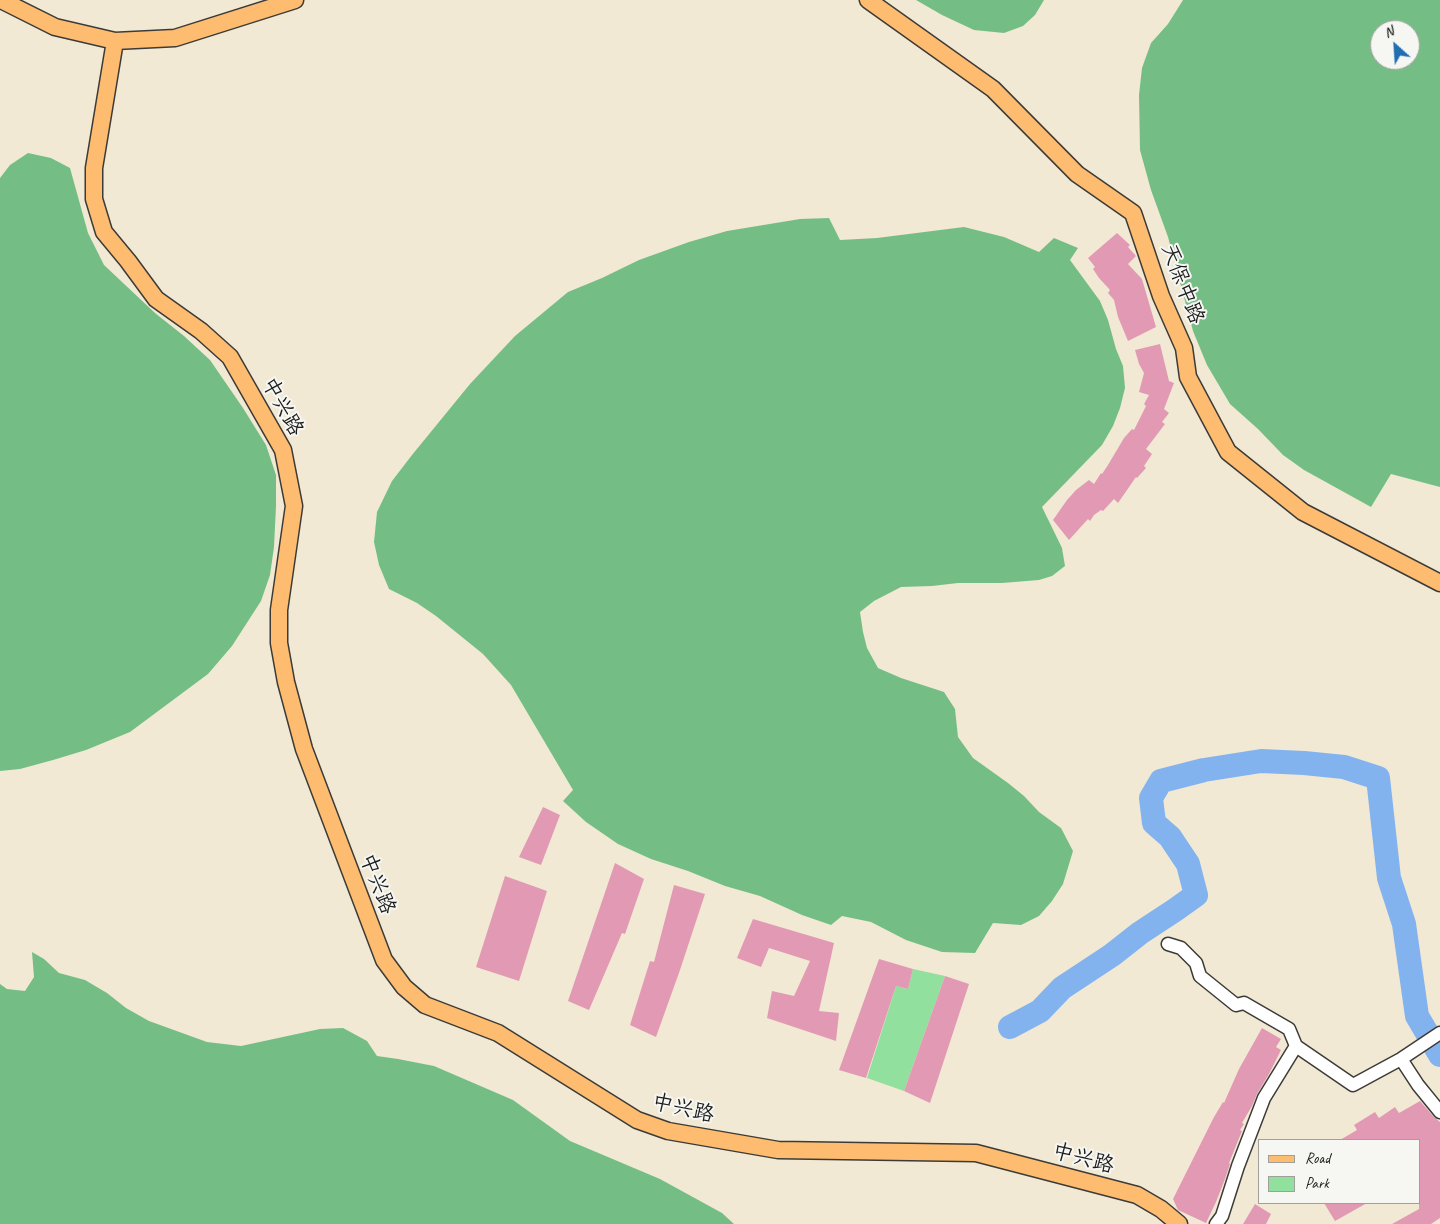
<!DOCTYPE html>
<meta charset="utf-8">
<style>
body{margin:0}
#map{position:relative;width:1440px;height:1224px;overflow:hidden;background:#f1e9d4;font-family:Caveat,sans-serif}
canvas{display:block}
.legend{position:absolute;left:1258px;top:1139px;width:162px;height:65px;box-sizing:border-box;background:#f6f6f2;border:1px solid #9f9f9c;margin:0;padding:6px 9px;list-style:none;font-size:15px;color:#1c1c1c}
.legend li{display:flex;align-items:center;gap:10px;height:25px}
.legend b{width:25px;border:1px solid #9f9f9c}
.north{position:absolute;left:1370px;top:20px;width:50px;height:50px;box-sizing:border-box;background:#f6f6f2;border:1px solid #9f9f9c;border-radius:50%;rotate:334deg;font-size:14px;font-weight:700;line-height:20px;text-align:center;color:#1c1c1c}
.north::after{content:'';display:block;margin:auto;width:18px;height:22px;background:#1f6fb2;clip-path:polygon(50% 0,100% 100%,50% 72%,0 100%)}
</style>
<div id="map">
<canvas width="1440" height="1224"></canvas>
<ul class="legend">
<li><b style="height:6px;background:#febc70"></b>Road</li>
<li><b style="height:14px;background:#91e09e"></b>Park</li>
</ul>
<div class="north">N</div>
</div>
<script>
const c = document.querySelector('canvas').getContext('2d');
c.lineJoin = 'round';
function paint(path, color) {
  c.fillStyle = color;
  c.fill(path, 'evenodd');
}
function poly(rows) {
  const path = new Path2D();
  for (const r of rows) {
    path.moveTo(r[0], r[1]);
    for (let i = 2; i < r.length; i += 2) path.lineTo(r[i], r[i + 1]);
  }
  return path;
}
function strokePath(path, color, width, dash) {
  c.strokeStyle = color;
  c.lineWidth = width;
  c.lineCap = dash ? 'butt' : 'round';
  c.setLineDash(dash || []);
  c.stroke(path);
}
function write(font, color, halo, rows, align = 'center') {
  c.font = font + ' Caveat,"LXGW WenKai TC",sans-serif';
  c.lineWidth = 4;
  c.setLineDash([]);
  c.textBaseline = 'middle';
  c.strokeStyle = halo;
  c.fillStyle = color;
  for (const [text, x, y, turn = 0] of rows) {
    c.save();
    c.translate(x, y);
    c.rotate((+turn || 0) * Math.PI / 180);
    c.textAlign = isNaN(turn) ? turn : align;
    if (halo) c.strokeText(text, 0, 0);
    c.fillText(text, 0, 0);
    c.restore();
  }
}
const green = poly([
 [913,969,945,976,904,1091,867,1078,896,986,908,989]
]);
const forest = poly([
 [916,0,1044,0,1035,15,1023,26,1004,33,974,30,942,15],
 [1183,0,1440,0,1440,487,1391,474,1371,507,1304,470,1283,455,1258,429,1230,404,1207,365,1193,331,1168,237,1151,190,1140,150,1139,95,1142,68,1151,43,1168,24],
 [1380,30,1410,30,1410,60,1380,60],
 [28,153,51,158,70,168,88,233,104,265,155,313,184,336,210,360,243,408,266,445,276,475,276,506,274,547,270,575,261,601,232,646,208,674,130,732,86,750,53,760,20,769,0,771,0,178,10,165],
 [829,218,840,240,877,238,964,227,1004,237,1039,252,1054,238,1078,248,1070,260,1100,301,1108,320,1116,349,1123,366,1125,388,1120,408,1113,426,1102,445,1042,507,1062,548,1065,566,1052,576,1039,580,1002,583,958,583,932,586,901,587,874,601,860,612,863,632,867,648,878,668,901,678,944,692,955,709,958,737,973,758,1008,783,1024,796,1039,812,1061,828,1073,851,1063,884,1052,901,1039,916,1021,925,993,923,975,953,942,952,906,940,871,922,842,916,831,925,802,915,760,896,725,886,688,871,651,859,618,844,586,822,563,801,573,790,511,685,483,654,436,616,417,603,389,589,379,565,374,542,377,512,392,481,412,455,470,384,515,336,568,292,602,278,639,260,689,242,727,231,800,219],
 [32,952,44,959,59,973,85,980,107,993,126,1008,149,1021,207,1042,241,1046,320,1029,343,1028,367,1041,377,1056,398,1059,434,1066,513,1100,570,1141,660,1179,722,1213,734,1224,0,1224,0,984,7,989,25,991,34,977]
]);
const river = poly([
 [1010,1027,1040,1011,1062,988,1112,955,1140,933,1175,910,1196,895,1188,864,1170,837,1154,823,1151,798,1161,781,1204,770,1261,761,1304,763,1344,767,1378,778,1389,878,1404,924,1417,1016,1440,1055]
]);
const building = poly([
 [1117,233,1130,245,1128,247,1136,256,1128,264,1142,279,1156,327,1128,341,1118,317,1114,300,1108,293,1110,290,1099,278,1093,269,1095,267,1088,258],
 [1160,344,1169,381,1174,383,1164,409,1169,413,1162,422,1165,424,1146,449,1152,454,1144,466,1146,468,1137,478,1136,477,1118,503,1114,499,1103,511,1101,510,1094,515,1090,521,1088,519,1069,540,1053,520,1067,500,1076,490,1089,480,1094,484,1101,473,1102,474,1108,465,1124,438,1132,429,1134,430,1146,406,1144,404,1149,395,1139,392,1144,373,1139,364,1135,350],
 [543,807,560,815,541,865,519,857],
 [615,863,644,879,625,934,622,933,589,1010,568,1001],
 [505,876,547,891,519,981,476,967],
 [674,885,705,894,680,970,656,1037,630,1025,650,961,654,962],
 [753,919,834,943,819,1011,839,1013,836,1041,767,1018,772,991,794,996,810,961,769,948,761,967,737,958],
 [879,959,913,969,908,989,896,986,866,1078,839,1070],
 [945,976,969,984,930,1103,904,1091],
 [1262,1028,1281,1039,1276,1047,1281,1050,1269,1074,1257,1094,1252,1106,1242,1123,1244,1124,1240,1130,1242,1131,1229,1163,1230,1164,1225,1179,1216,1202,1206,1223,1178,1210,1173,1199,1214,1117,1223,1102,1224,1103,1239,1069],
 [1420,1101,1434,1117,1440,1122,1440,1218,1431,1224,1392,1224,1419,1209,1419,1140,1340,1140,1357,1130,1354,1125,1375,1112,1379,1118,1395,1107,1399,1113],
 [1324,1203,1367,1203,1335,1221],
 [1255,1204,1271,1214,1266,1224,1243,1224]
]);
const minor = poly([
 [1168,944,1181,948,1196,963,1200,976,1236,1005,1244,1003,1289,1029,1296,1046,1353,1085,1401,1059,1440,1033],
 [1401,1059,1418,1085,1440,1112],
 [1216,1224,1222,1216,1238,1166,1264,1098,1296,1046]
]);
const major = poly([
 [1,0,55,27,115,41,175,38,295,0],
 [868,0,993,89,1077,174,1133,213,1161,296,1184,348,1188,377,1228,452,1303,512,1440,583],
 [115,41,94,168,94,199,104,232,128,261,156,299,201,331,230,357,283,450,294,506,279,610,279,643,286,682,304,749,384,960,404,987,425,1005,498,1033,637,1120,668,1131,778,1150,976,1153,1137,1195,1161,1209,1179,1224]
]);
const streetNames = [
 ["天保中路",1182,284,69],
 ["中兴路",282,407,61],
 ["中兴路",377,884,69],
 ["中兴路",683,1109,13],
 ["中兴路",1083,1159,15]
];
paint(green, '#91e09e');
paint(forest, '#74be85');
strokePath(river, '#83b3ee', 24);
paint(building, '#e29ab4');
strokePath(minor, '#3c3b38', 15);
strokePath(major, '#3c3b38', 19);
strokePath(minor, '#fff', 12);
strokePath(major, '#febc70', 16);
write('21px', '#1c1c1c', '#f6f6f2', streetNames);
</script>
